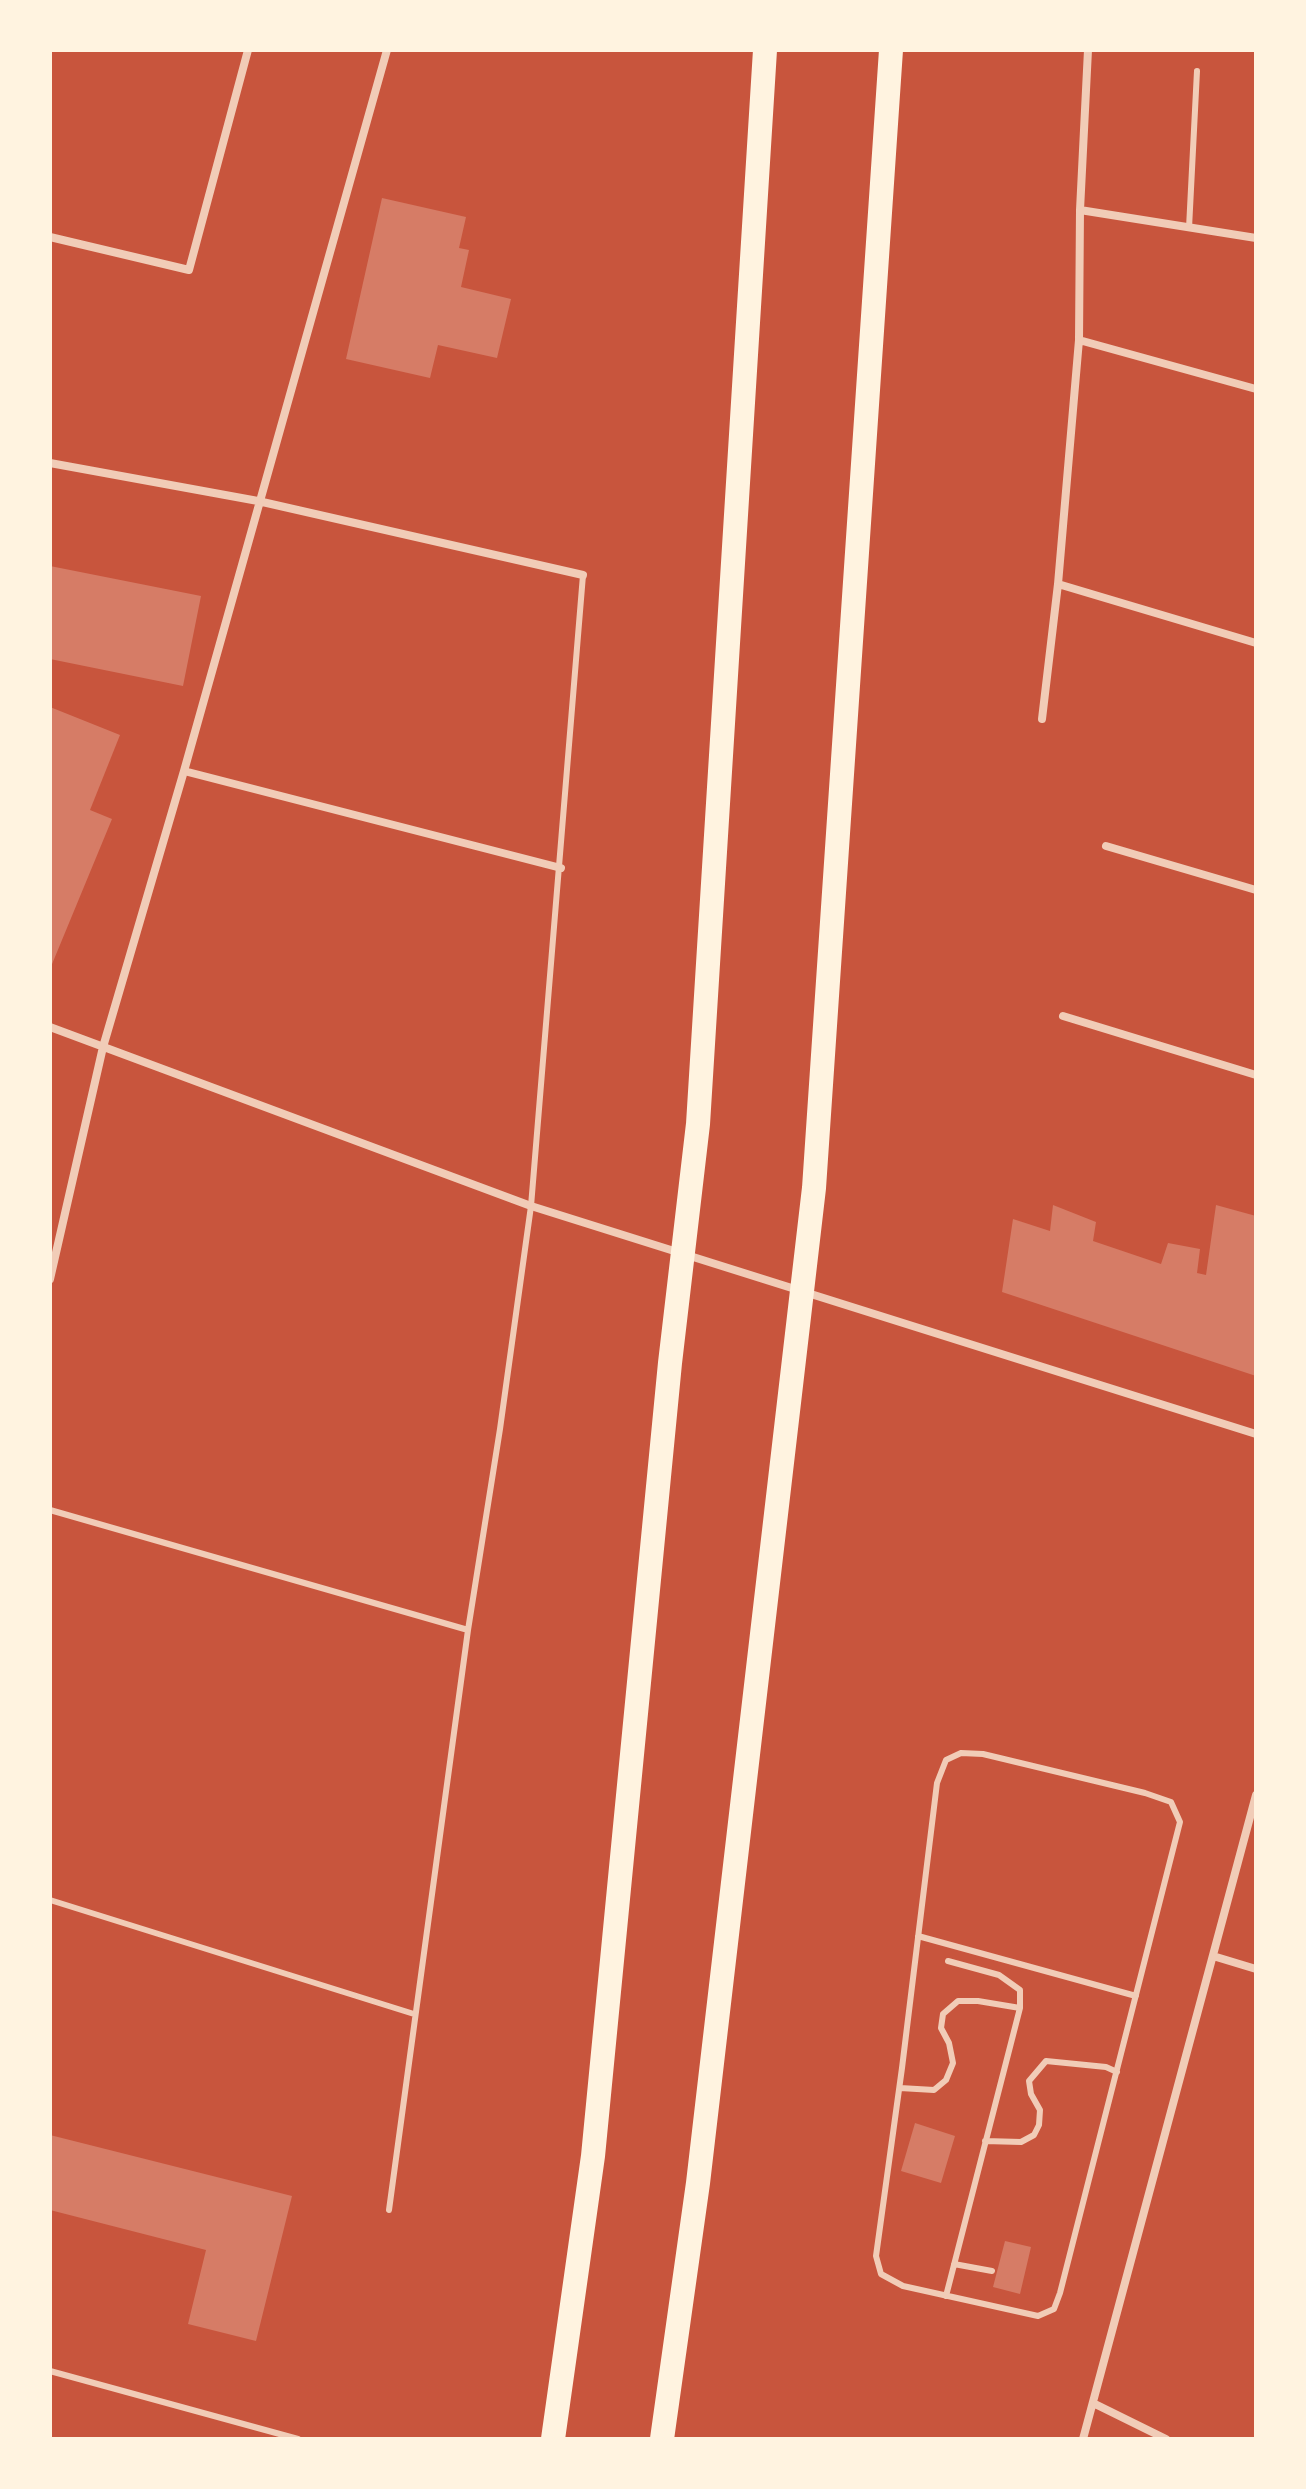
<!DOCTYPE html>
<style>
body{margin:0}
#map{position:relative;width:1306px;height:2489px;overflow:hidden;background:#c8553d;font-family:Poppins,sans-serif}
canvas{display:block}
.frame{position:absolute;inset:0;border:52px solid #fff3e0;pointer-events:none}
</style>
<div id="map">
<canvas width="1306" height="2489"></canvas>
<div class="frame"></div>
</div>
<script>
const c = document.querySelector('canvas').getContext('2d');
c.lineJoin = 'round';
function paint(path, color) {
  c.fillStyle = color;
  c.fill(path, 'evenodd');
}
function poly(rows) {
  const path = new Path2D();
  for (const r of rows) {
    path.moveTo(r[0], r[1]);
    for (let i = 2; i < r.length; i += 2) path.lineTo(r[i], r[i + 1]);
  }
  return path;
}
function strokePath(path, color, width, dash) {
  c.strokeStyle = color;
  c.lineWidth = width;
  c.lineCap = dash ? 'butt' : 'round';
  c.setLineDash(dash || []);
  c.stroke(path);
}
const building = poly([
 [382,198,466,217,459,248,469,250,461,287,511,299,497,358,438,345,430,378,346,359],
 [50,566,201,596,183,686,50,659],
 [50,707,120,735,90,810,112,819,50,969],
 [1053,1205,1096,1222,1093,1241,1161,1264,1168,1243,1200,1249,1197,1273,1206,1275,1216,1205,1256,1216,1256,1376,1002,1292,1013,1219,1050,1231],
 [915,2123,955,2136,941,2183,901,2171],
 [50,2135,292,2196,256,2341,188,2324,206,2250,50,2210],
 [1005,2241,1031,2247,1020,2294,993,2287]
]);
const service = poly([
 [1189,228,1197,71],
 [50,1510,468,1630],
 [961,1753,983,1754,1145,1793,1171,1802,1180,1822,1060,2293,1054,2309,1038,2316,903,2286,881,2274,876,2256,902,2068,937,1783,946,1760,961,1753],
 [50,1900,414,2014],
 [918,1936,1136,1996],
 [900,2088,934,2090,946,2080,953,2063,949,2043,941,2028,943,2014,958,2001,978,2001,1020,2008],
 [985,2141,1021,2142,1034,2135,1039,2125,1040,2110,1031,2094,1029,2081,1046,2061,1106,2067,1117,2072],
 [389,2210,468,1630,500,1429,531,1206,583,575],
 [954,2264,992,2271],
 [946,2296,1020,2008,1020,1990,999,1975,948,1961],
 [50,2371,298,2439]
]);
const minor = poly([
 [1080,210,1256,238],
 [50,237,189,270,248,50],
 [1079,340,1256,389],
 [50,463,258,501,583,575],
 [1058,584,1256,643],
 [1042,719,1058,584,1079,340,1080,210,1088,50],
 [184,771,561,868],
 [1106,846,1256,890],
 [1063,1016,1256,1075],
 [50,1027,531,1206,1256,1434],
 [50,1279,103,1047,184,771,387,50],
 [1213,1956,1256,1969],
 [1093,2403,1166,2439],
 [1083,2439,1256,1795]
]);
const motorway = poly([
 [553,2439,593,2156,670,1363,698,1124,765,50],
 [662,2439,698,2183,814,1188,891,50]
]);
paint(building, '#d67c66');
strokePath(service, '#f1ccb7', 6);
strokePath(minor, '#f1ccb7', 8);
strokePath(motorway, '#fff3e0', 24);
</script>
